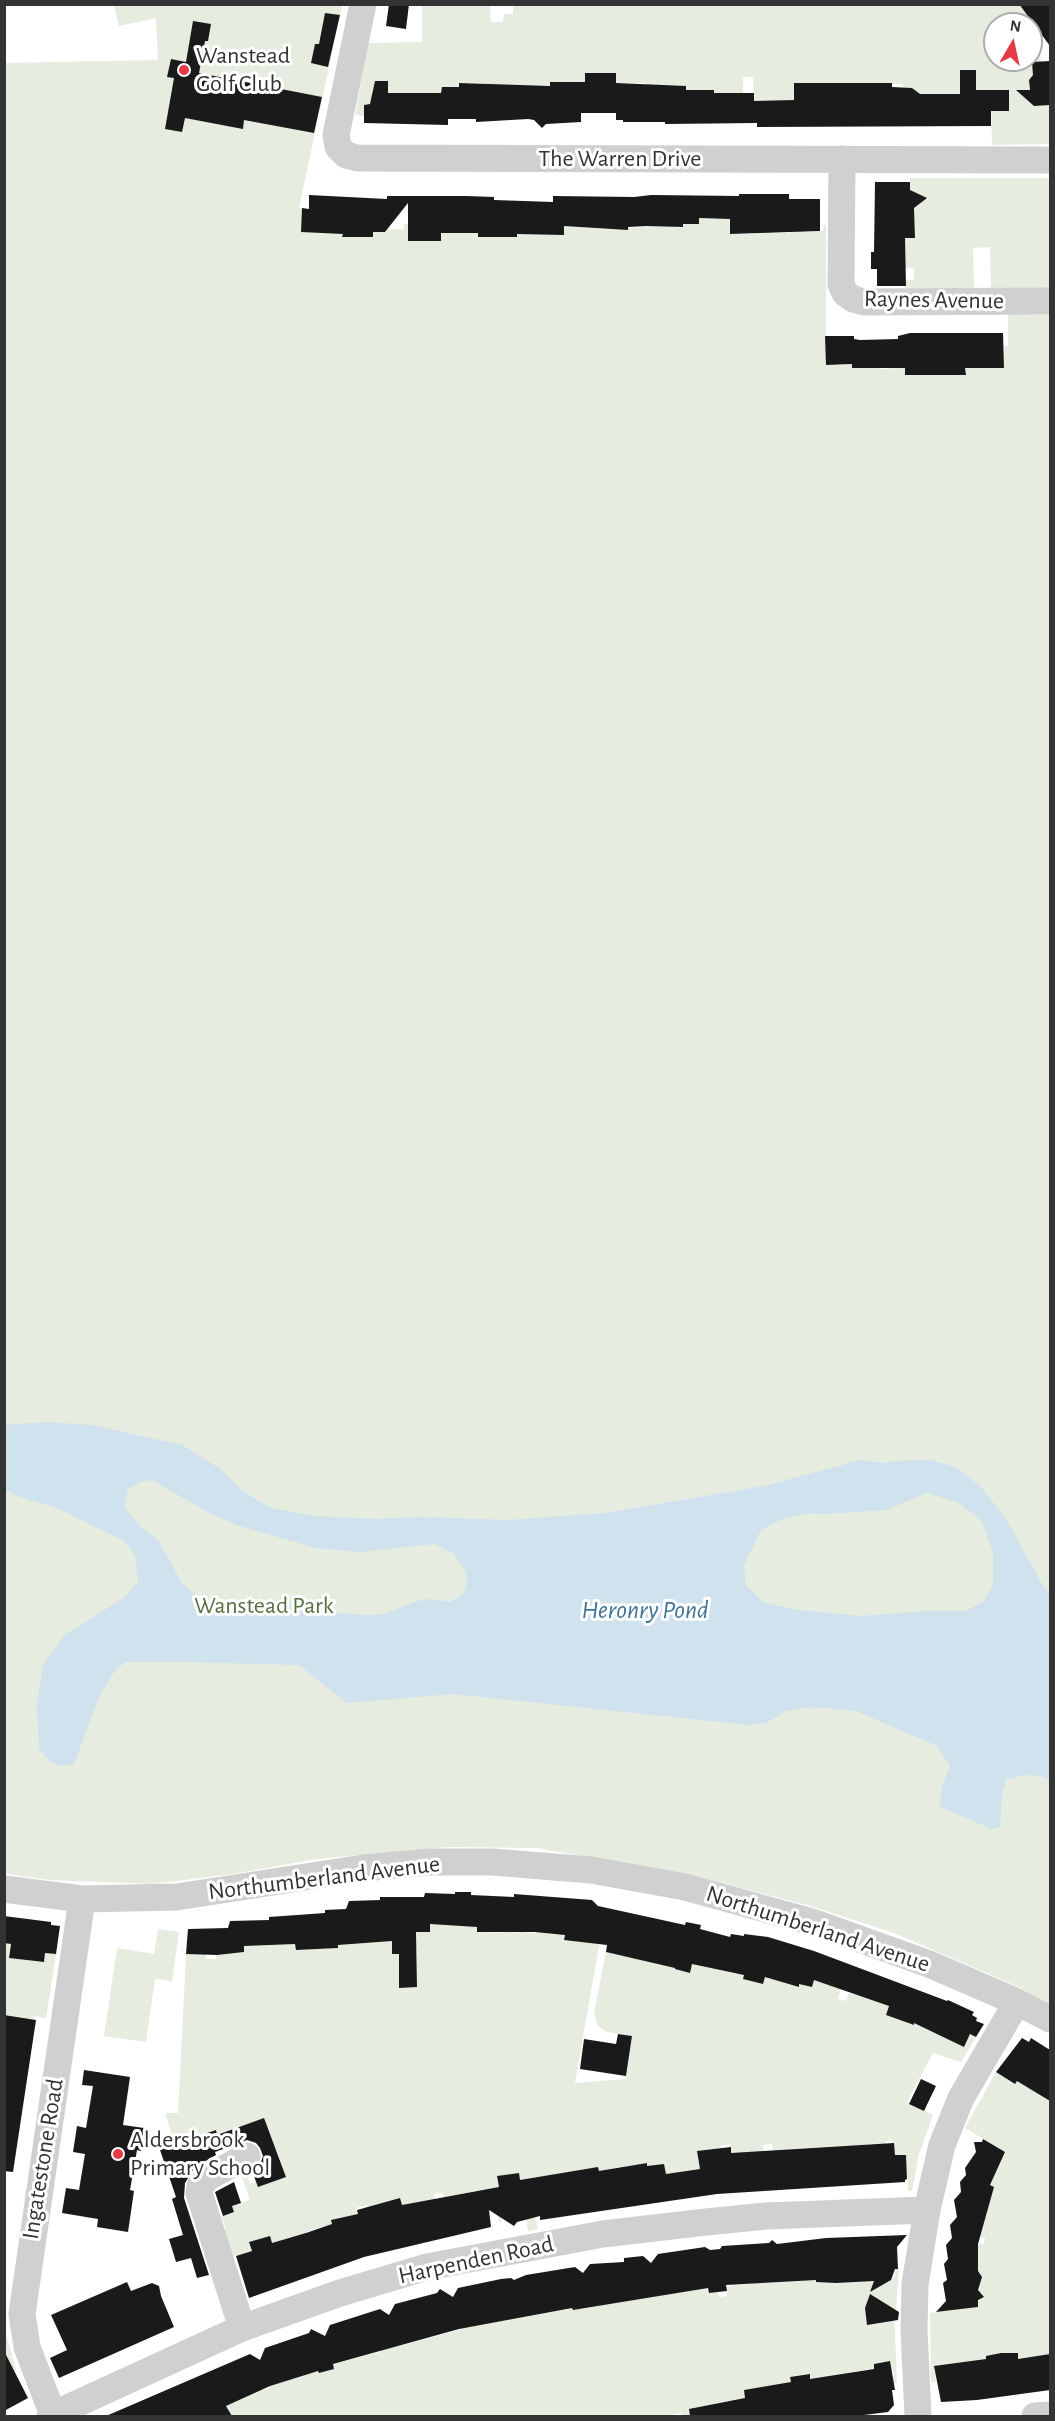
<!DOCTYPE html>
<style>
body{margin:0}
#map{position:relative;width:1055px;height:2421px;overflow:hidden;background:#fff;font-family:"Alegreya Sans",sans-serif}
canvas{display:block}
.frame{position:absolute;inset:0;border:6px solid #333;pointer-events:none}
.north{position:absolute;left:983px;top:12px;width:60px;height:60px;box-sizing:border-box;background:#fff;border:2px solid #adadad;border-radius:50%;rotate:9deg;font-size:16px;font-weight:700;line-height:24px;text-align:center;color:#333}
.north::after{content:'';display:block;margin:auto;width:21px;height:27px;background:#e63946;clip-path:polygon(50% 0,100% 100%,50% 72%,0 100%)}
</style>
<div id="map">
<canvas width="1055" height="2421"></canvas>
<div class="frame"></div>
<div class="north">N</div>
</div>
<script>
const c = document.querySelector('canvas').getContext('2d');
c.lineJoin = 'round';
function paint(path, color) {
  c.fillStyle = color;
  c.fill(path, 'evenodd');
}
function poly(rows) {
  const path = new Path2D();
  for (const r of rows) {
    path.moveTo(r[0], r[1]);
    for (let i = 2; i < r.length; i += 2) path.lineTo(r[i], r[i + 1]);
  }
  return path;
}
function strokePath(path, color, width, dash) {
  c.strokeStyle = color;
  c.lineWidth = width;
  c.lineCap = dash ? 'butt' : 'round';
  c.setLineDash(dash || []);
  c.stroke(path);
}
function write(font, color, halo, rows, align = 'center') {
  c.font = font + ' "Alegreya Sans",sans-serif';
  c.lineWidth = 6;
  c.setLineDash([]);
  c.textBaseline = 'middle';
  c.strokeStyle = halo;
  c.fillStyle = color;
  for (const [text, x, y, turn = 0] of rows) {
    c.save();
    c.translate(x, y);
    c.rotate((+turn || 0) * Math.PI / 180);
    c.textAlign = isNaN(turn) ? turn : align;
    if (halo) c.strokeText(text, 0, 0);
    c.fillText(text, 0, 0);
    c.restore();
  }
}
const green = poly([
 [513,4,1019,4,1038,28,1041,62,1033,76,1029,80,1031,103,1034,106,1050,105,1050,144,992,145,991,92,976,91,976,70,960,100,954,94,929,94,915,99,912,88,905,88,902,84,794,83,793,122,787,101,757,101,754,103,753,77,743,77,743,93,714,103,714,90,688,90,688,101,686,101,686,86,646,91,646,83,616,83,616,73,585,85,499,86,493,84,486,92,486,83,459,83,459,108,442,90,441,93,416,104,416,93,393,93,393,116,370,104,364,105,364,116,355,115,368,43,422,42,422,5,490,5,491,22,503,22,504,14,513,14],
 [995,24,1031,24,1031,60,995,60],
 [114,5,342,5,299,208,302,208,301,232,337,233,343,228,343,237,373,237,374,216,377,229,381,232,385,232,388,229,404,229,404,224,408,224,408,241,441,241,442,220,450,233,474,233,478,220,478,237,516,237,517,221,564,209,596,228,607,229,611,209,611,229,646,227,647,210,675,224,675,228,683,228,683,210,688,224,699,224,699,218,716,219,717,213,730,211,730,234,756,234,756,213,774,230,774,233,790,233,790,220,807,232,823,231,824,225,826,225,826,365,845,365,852,359,852,368,879,363,879,369,898,368,899,354,938,375,965,375,965,368,1004,368,1004,346,1008,346,1008,314,1050,315,1050,2004,1019,1987,894,1933,810,1906,710,1880,538,1848,448,1847,316,1859,233,1874,151,1884,50,1880,5,1874,5,63,158,60,156,18,119,26],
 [910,178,1050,178,1050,288,991,288,990,247,973,248,974,289,906,288,906,280,914,280,914,268,905,268,904,252,904,238,915,238,915,220,910,205,918,205,922,202,921,195,910,192],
 [506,1911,509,1932,518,1933,519,1927,526,1927,526,1933,535,1933,567,1917,564,1940,603,1923,575,2083,626,2079,632,2036,607,2032,598,2026,594,2013,606,1952,624,1956,678,1956,675,1969,690,1973,692,1963,736,1974,742,1952,750,1954,743,1979,763,1984,766,1976,798,1987,799,1984,812,1987,821,1957,831,1960,823,1983,841,1989,838,1999,846,2001,849,1993,856,1994,889,2006,886,2015,913,2025,922,2006,922,2027,964,2046,970,2034,976,2037,961,2062,933,2053,907,2102,933,2115,919,2154,912,2191,908,2191,906,2155,895,2155,893,2140,885,2141,885,2146,868,2144,868,2157,845,2146,786,2149,788,2184,774,2162,772,2144,763,2145,764,2151,739,2165,737,2152,731,2153,730,2144,721,2146,723,2166,697,2152,700,2169,666,2174,664,2164,647,2166,647,2163,614,2168,535,2217,538,2229,528,2231,518,2173,497,2177,503,2211,500,2213,502,2221,499,2222,495,2199,488,2189,444,2197,443,2193,434,2194,435,2199,405,2218,400,2198,375,2230,367,2205,356,2208,358,2217,331,2221,336,2241,325,2226,306,2232,311,2248,299,2235,279,2241,284,2258,249,2243,257,2268,253,2269,248,2252,225,2259,217,2231,226,2229,221,2216,234,2212,232,2206,250,2200,241,2174,247,2174,250,2184,256,2182,258,2186,286,2177,277,2150,266,2154,263,2119,236,2128,220,2143,215,2130,188,2140,197,2166,216,2160,198,2179,195,2166,183,2169,165,2113,178,2113,186,1954,206,1954,206,1959,216,1959,219,1931,230,1953,244,1952,244,1946,295,1943,296,1950,338,1948,336,1915,340,1945,376,1942,374,1917,392,1936,392,1953,399,1954,399,1987,417,1987,417,1953,411,1926,430,1918,477,1927,477,1932,504,1933],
 [158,1929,179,1932,172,1981,155,1979,146,2042,104,2036,117,1948,154,1954],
 [12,1932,9,1958,44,1962,45,1953,56,1954,46,2018,34,2016,33,2019,5,2015,4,1943],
 [996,2072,1015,2083,1022,2072,1036,2092,1050,2101,1050,2354,1018,2359,1017,2353,986,2356,986,2359,976,2360,978,2375,934,2367,936,2382,931,2382,930,2313,978,2307,978,2300,982,2295,978,2292,978,2283,982,2277,978,2274,973,2243,984,2244,985,2238,978,2236,994,2187,990,2185,1005,2152,965,2128],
 [733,2248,735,2248,737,2285,752,2284,752,2278,768,2276,769,2283,800,2281,800,2275,836,2283,848,2282,847,2267,889,2282,895,2275,895,2269,899,2267,896,2309,894,2309,897,2383,891,2384,894,2375,889,2361,874,2364,877,2386,872,2387,869,2369,847,2373,850,2393,813,2399,810,2374,790,2377,794,2402,790,2403,792,2416,789,2416,784,2384,746,2402,728,2401,695,2409,696,2416,682,2416,681,2413,664,2416,232,2416,226,2405,229,2394,233,2403,250,2395,246,2382,259,2381,263,2390,270,2388,268,2381,296,2378,314,2372,312,2366,316,2365,319,2373,334,2369,333,2364,380,2352,378,2344,399,2346,459,2330,479,2318,481,2325,566,2309,571,2296,573,2310,670,2294,706,2272,709,2293,718,2292,719,2297,727,2296,726,2287,735,2285],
 [4,2334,6,2334,16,2370,15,2371,12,2367,5,2370]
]);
const water = poly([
 [45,1422,92,1425,182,1445,219,1468,244,1492,271,1508,314,1516,375,1519,420,1517,509,1520,605,1513,764,1486,861,1460,881,1463,895,1461,930,1460,956,1467,981,1487,1006,1519,1042,1584,1050,1595,1050,1781,1041,1776,1023,1775,1006,1780,1002,1793,1000,1827,992,1829,940,1807,942,1787,950,1765,935,1745,856,1711,814,1707,786,1711,766,1723,749,1725,453,1694,347,1703,299,1665,183,1662,125,1662,114,1672,99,1697,74,1764,61,1766,50,1761,39,1749,37,1704,43,1665,65,1635,125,1597,138,1582,135,1555,124,1541,57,1508,17,1496,5,1489,5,1425],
 [152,1480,211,1514,236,1525,316,1548,361,1552,434,1544,453,1553,465,1570,467,1581,464,1593,451,1602,429,1599,417,1601,385,1614,362,1615,318,1611,281,1599,237,1610,208,1606,182,1583,158,1540,140,1526,124,1507,128,1489,141,1482],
 [927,1493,959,1503,981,1520,993,1552,993,1586,984,1601,966,1611,927,1611,861,1616,798,1610,764,1603,746,1585,744,1565,761,1530,782,1519,810,1513,828,1514,886,1510]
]);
const building = poly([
 [389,4,409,4,406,29,386,26],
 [1019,4,1050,4,1050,46],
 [325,13,340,15,328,67,311,63,315,44,319,44],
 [193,21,211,24,208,41,205,41,199,73,322,97,314,133,244,120,243,129,185,118,182,132,165,129,174,78,167,77,171,59,186,62],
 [1050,61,1050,105,1034,106,1016,90,1030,90,1029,80,1033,75,1032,62],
 [960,70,976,70,976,90,1009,90,1009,111,991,111,991,126,757,127,757,123,665,124,665,122,623,122,623,120,616,120,616,113,581,113,581,122,546,124,542,128,534,120,528,119,476,122,476,119,448,119,448,125,364,123,364,105,370,104,375,81,388,81,388,93,441,93,442,87,459,87,459,83,550,86,550,82,585,82,585,73,616,73,616,83,686,86,686,90,714,90,714,93,754,93,754,101,794,100,794,83,892,83,892,87,912,88,920,94,960,94],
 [875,182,910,182,910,190,927,198,914,208,915,238,905,238,906,286,877,286,877,269,871,269,871,252,874,252],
 [739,194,789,194,789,199,820,199,820,231,730,234,730,219,699,218,699,224,683,224,683,227,647,226,628,227,628,230,564,226,564,235,517,234,517,237,478,237,478,233,441,233,441,241,408,241,408,203,385,232,373,232,373,237,342,237,343,234,301,232,302,208,309,209,309,195,387,199,387,196,466,196,494,197,494,200,553,202,553,196,634,197,651,195,739,196],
 [910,333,1003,333,1004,368,965,368,966,375,905,375,905,368,852,368,852,364,826,365,825,336,854,336,854,339,860,340,898,339,898,336],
 [455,1892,471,1892,471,1895,514,1897,514,1894,592,1900,598,1906,685,1925,686,1922,701,1925,700,1929,730,1937,731,1934,744,1936,744,1934,768,1937,814,1951,947,2001,948,2000,974,2012,972,2015,977,2018,976,2021,984,2024,976,2037,970,2034,964,2047,914,2023,914,2025,886,2015,889,2006,814,1980,812,1987,799,1984,799,1987,765,1977,763,1984,743,1979,744,1975,692,1964,690,1973,675,1969,675,1968,606,1952,607,1945,564,1940,565,1935,535,1932,477,1932,477,1927,430,1924,430,1932,416,1932,417,1987,399,1988,399,1954,392,1954,392,1941,338,1945,338,1948,296,1950,295,1944,244,1946,244,1952,217,1955,186,1954,188,1929,228,1928,230,1921,269,1920,269,1917,325,1913,325,1910,346,1909,349,1901,380,1900,380,1897,424,1897,425,1893,455,1894],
 [4,1916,51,1922,51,1925,60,1926,56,1954,45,1953,44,1962,9,1958,11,1944,4,1943],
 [4,2015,36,2020,13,2172,4,2171],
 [618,2034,632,2036,626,2076,580,2069,584,2039,616,2044],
 [1022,2038,1029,2042,1031,2038,1050,2050,1050,2101,1017,2081,1015,2084,996,2072],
 [84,2070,130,2077,123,2125,144,2128,141,2151,137,2150,130,2190,134,2191,128,2232,97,2227,98,2219,62,2213,66,2188,79,2190,85,2154,73,2152,77,2126,86,2128,93,2086,82,2085],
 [921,2079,936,2086,924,2111,909,2104],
 [264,2118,286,2177,258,2187,252,2171,260,2165,263,2156,260,2148,256,2143,247,2140,215,2152,216,2155,195,2167,185,2183,184,2198,209,2275,197,2278,191,2258,176,2262,169,2239,183,2235,172,2199,176,2197,158,2144,173,2139,175,2144,216,2130,217,2135],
 [983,2139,1005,2152,990,2185,994,2187,978,2244,978,2271,982,2277,978,2290,984,2297,978,2300,978,2307,936,2312,946,2301,943,2283,947,2280,944,2264,948,2259,946,2245,952,2238,950,2225,957,2217,954,2200,961,2192,960,2182,966,2175,965,2168,976,2152,974,2142,982,2142],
 [894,2143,895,2155,906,2155,907,2179,905,2180,905,2182,717,2194,540,2220,540,2216,517,2222,514,2226,489,2210,491,2227,364,2257,249,2298,236,2256,252,2251,249,2242,270,2236,272,2243,306,2233,332,2224,331,2220,358,2214,357,2210,400,2198,402,2205,499,2187,497,2176,519,2173,520,2180,598,2167,599,2171,647,2163,647,2166,664,2164,666,2174,700,2169,697,2151,731,2147,731,2153],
 [234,2182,241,2203,232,2206,234,2212,223,2216,215,2192],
 [907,2235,897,2247,898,2269,895,2269,891,2280,870,2292,874,2281,836,2283,816,2282,816,2280,726,2285,727,2291,709,2293,708,2288,573,2310,572,2308,459,2329,333,2364,334,2369,319,2373,318,2371,270,2386,226,2406,232,2416,106,2416,250,2354,260,2360,265,2348,309,2333,311,2329,325,2336,330,2325,380,2309,389,2315,395,2304,437,2293,440,2289,453,2297,458,2288,501,2279,511,2278,514,2280,526,2275,575,2267,583,2273,590,2264,624,2262,624,2258,643,2256,651,2263,658,2254,705,2247,710,2250,720,2249,722,2246,769,2243,772,2240,777,2244,826,2238],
 [127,2282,131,2291,152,2283,159,2286,161,2296,174,2327,59,2378,50,2358,67,2350,51,2315],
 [870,2294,899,2312,898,2320,867,2325,865,2308],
 [4,2351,28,2398,4,2411],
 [1001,2353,1018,2353,1018,2359,1050,2354,1050,2390,977,2400,941,2402,934,2366,986,2359,986,2356],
 [890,2361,895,2390,892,2390,894,2405,888,2412,856,2416,690,2416,689,2409,745,2398,744,2390,791,2382,790,2377,810,2374,810,2379,874,2369,874,2364]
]);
const minor = poly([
 [363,4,336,135,338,147,346,155,357,158,1050,160],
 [842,159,841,284,845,293,853,299,864,302,1050,301],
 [4,1889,82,1899,177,1897,363,1868,430,1862,493,1862,591,1870,685,1887,812,1922,929,1964,1017,2002,1050,2019],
 [242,2328,199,2193,200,2186,207,2178,247,2156],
 [53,2415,27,2347,22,2314,82,1899],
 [50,2416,242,2328,340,2293,427,2267,603,2234,706,2222,766,2216,927,2210],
 [918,2416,914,2331,915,2284,927,2210,942,2145,961,2098,1017,2002],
 [1035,2416,1050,2415]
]);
const markers = [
 [184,70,6,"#e63946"],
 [118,2154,6,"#e63946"]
];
const poiNames = [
 ["Wanstead",196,56],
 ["Golf Club",196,84],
 ["Aldersbrook",130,2140],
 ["Primary School",130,2168]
];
const streetNames = [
 ["The Warren Drive",620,159],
 ["Raynes Avenue",934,300,1],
 ["Northumberland Avenue",324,1878,-7],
 ["Northumberland Avenue",818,1929,18],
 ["Ingatestone Road",43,2159,-81],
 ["Harpenden Road",476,2260,-12]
];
const parkNames = [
 ["Wanstead Park",264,1606]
];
const waterNames = [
 ["Heronry Pond",645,1610]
];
paint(green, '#e6ecdf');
paint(water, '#cfe2ee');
paint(building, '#1a1a1a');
strokePath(minor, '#d0d0d0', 27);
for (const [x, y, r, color] of markers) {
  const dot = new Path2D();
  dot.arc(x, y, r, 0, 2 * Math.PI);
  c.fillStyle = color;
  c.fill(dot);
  strokePath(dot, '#fff', 2);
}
write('24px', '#333', '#fff', poiNames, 'left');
write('24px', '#333', '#fff', streetNames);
write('24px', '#56703f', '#fff', parkNames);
write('italic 26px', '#3f7597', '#fff', waterNames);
</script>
